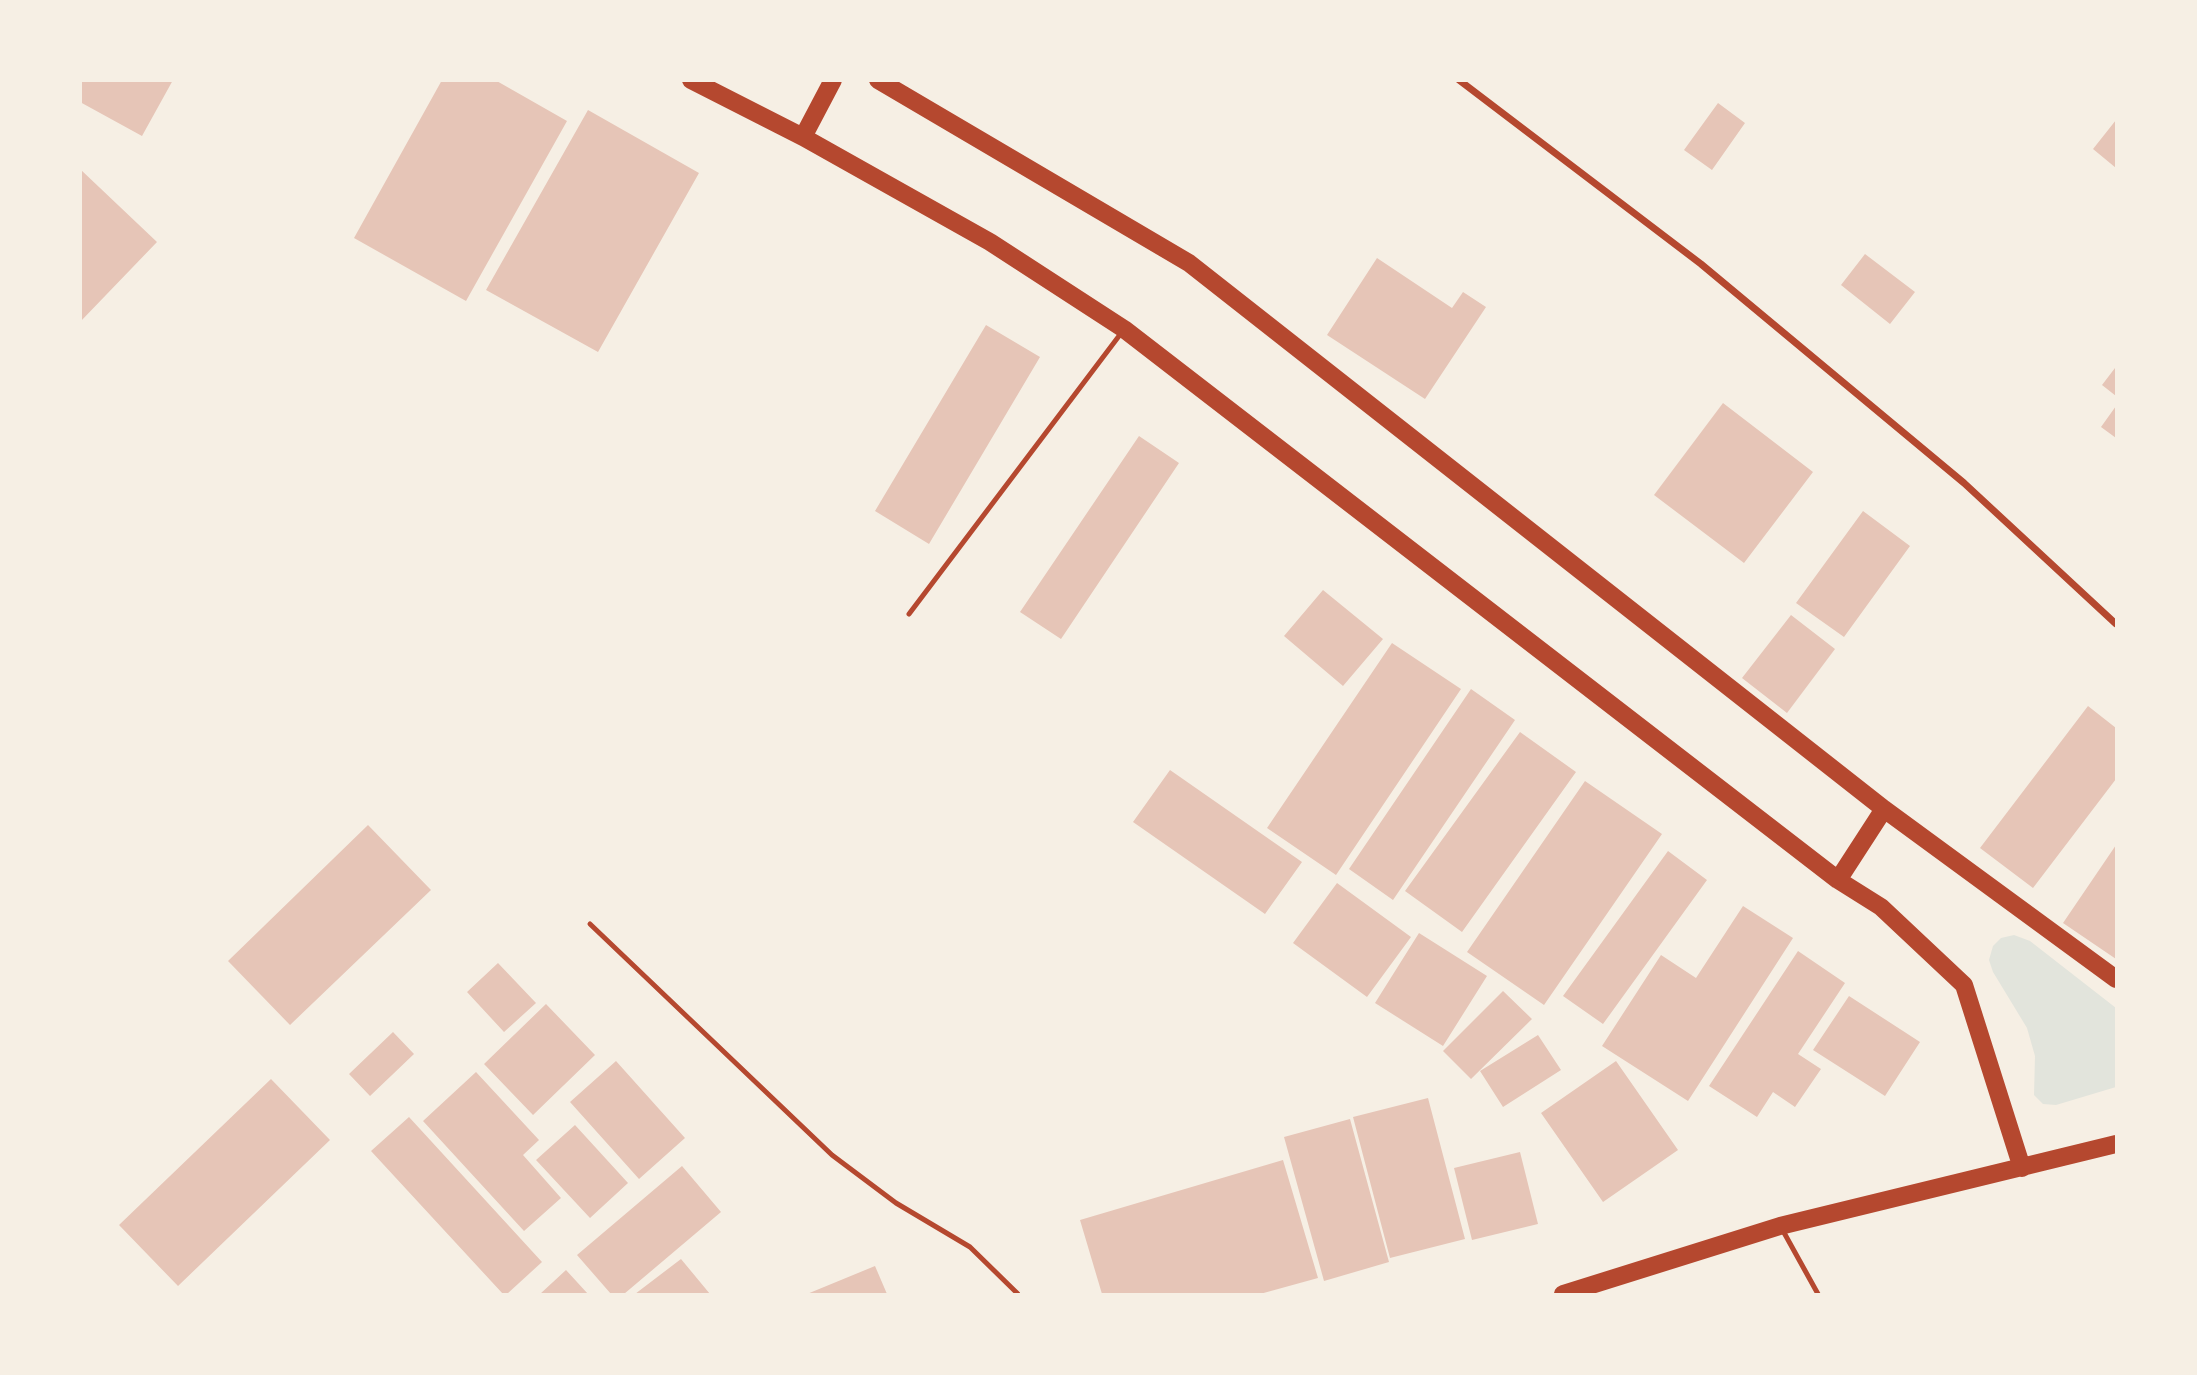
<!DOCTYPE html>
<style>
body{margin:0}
#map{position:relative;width:2197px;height:1375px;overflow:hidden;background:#f6efe4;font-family:Figtree,sans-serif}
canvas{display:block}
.frame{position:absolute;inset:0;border:82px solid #f6efe4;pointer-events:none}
</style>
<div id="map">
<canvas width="2197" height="1375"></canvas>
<div class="frame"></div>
</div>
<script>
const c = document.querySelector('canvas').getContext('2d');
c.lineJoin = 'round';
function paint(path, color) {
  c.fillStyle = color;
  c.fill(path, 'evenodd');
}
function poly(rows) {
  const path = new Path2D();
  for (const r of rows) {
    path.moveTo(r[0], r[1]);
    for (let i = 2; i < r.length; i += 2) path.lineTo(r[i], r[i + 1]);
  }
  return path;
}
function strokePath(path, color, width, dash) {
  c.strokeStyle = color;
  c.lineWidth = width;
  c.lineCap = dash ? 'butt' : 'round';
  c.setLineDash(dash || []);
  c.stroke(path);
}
const green = poly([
 [2014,935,2030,941,2116,1008,2116,1087,2056,1105,2043,1104,2034,1095,2035,1056,2027,1028,1993,972,1989,960,1993,946,2001,938]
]);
const building = poly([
 [80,80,173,80,142,136,80,102],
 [442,80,495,80,567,121,466,301,354,238],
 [1718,103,1745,123,1712,170,1684,150],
 [588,110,699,173,598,352,486,290],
 [2116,120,2116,168,2093,149],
 [80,169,157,242,80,322],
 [1865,254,1915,292,1890,324,1841,285],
 [1377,258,1452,308,1463,292,1486,307,1425,399,1327,335],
 [986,325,1040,357,929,544,875,511],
 [2115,368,2116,369,2116,396,2102,385],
 [1723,403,1813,472,1744,563,1654,495],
 [2116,406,2116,438,2101,427],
 [1139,436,1179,463,1061,639,1020,612],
 [1863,511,1910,546,1844,637,1796,603],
 [1323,590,1383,639,1343,686,1284,636],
 [1791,615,1835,649,1787,713,1742,678],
 [1392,643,1461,689,1336,875,1267,828],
 [1471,689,1515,720,1393,900,1349,869],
 [2088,706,2116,728,2116,779,2033,888,1980,848],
 [1520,732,1576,772,1462,932,1405,891],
 [1170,770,1302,862,1265,914,1133,822],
 [1585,781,1662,834,1544,1005,1467,952],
 [368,825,431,890,290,1025,228,961],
 [2116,845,2116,959,2063,923],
 [1668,851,1707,880,1603,1024,1563,996],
 [1337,883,1411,937,1367,997,1293,943],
 [1743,906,1793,938,1688,1101,1602,1046,1661,955,1696,978],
 [1419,933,1487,976,1443,1046,1375,1003],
 [1798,951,1845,983,1798,1054,1821,1069,1795,1107,1773,1092,1757,1117,1709,1086],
 [498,963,536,1003,504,1032,467,992],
 [1503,991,1532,1019,1471,1079,1443,1051],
 [1849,996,1920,1042,1885,1096,1813,1050],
 [546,1004,595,1055,533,1115,484,1064],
 [393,1032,414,1054,370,1096,349,1074],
 [1538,1035,1561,1070,1503,1107,1480,1071],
 [616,1061,685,1138,639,1179,570,1102],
 [1616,1061,1678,1150,1603,1202,1541,1113],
 [476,1072,539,1140,523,1155,561,1198,524,1231,423,1121],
 [271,1079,330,1140,178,1286,119,1225],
 [1428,1098,1465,1239,1390,1258,1353,1117],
 [409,1117,542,1262,507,1294,503,1294,371,1151],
 [1350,1119,1389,1262,1324,1281,1284,1137],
 [575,1125,628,1183,590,1218,536,1160],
 [1520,1152,1538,1224,1472,1240,1454,1168],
 [1283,1160,1318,1278,1260,1294,1102,1294,1080,1220],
 [682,1166,721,1212,624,1294,611,1294,577,1255],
 [681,1259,710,1294,635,1294],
 [875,1266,887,1294,807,1294],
 [566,1270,588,1294,540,1294]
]);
const service = poly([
 [909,614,1122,332],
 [590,924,832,1155,896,1203,970,1247,1018,1294],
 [1782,1229,1818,1294]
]);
const minor = poly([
 [1459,80,1701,264,1964,483,2116,624]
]);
const primary = poly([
 [691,80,803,137,990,242,1124,329,1838,880,1881,907,1964,985,2022,1168],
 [878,80,1189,263,1884,809,2116,979],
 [803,137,833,80],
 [1838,880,1884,809],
 [1563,1294,1780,1226,2116,1144]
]);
paint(green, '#e2e4dc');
paint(building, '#e6c5b7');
strokePath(service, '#b5482f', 5);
strokePath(minor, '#b5482f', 7);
strokePath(primary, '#b5482f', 18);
</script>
